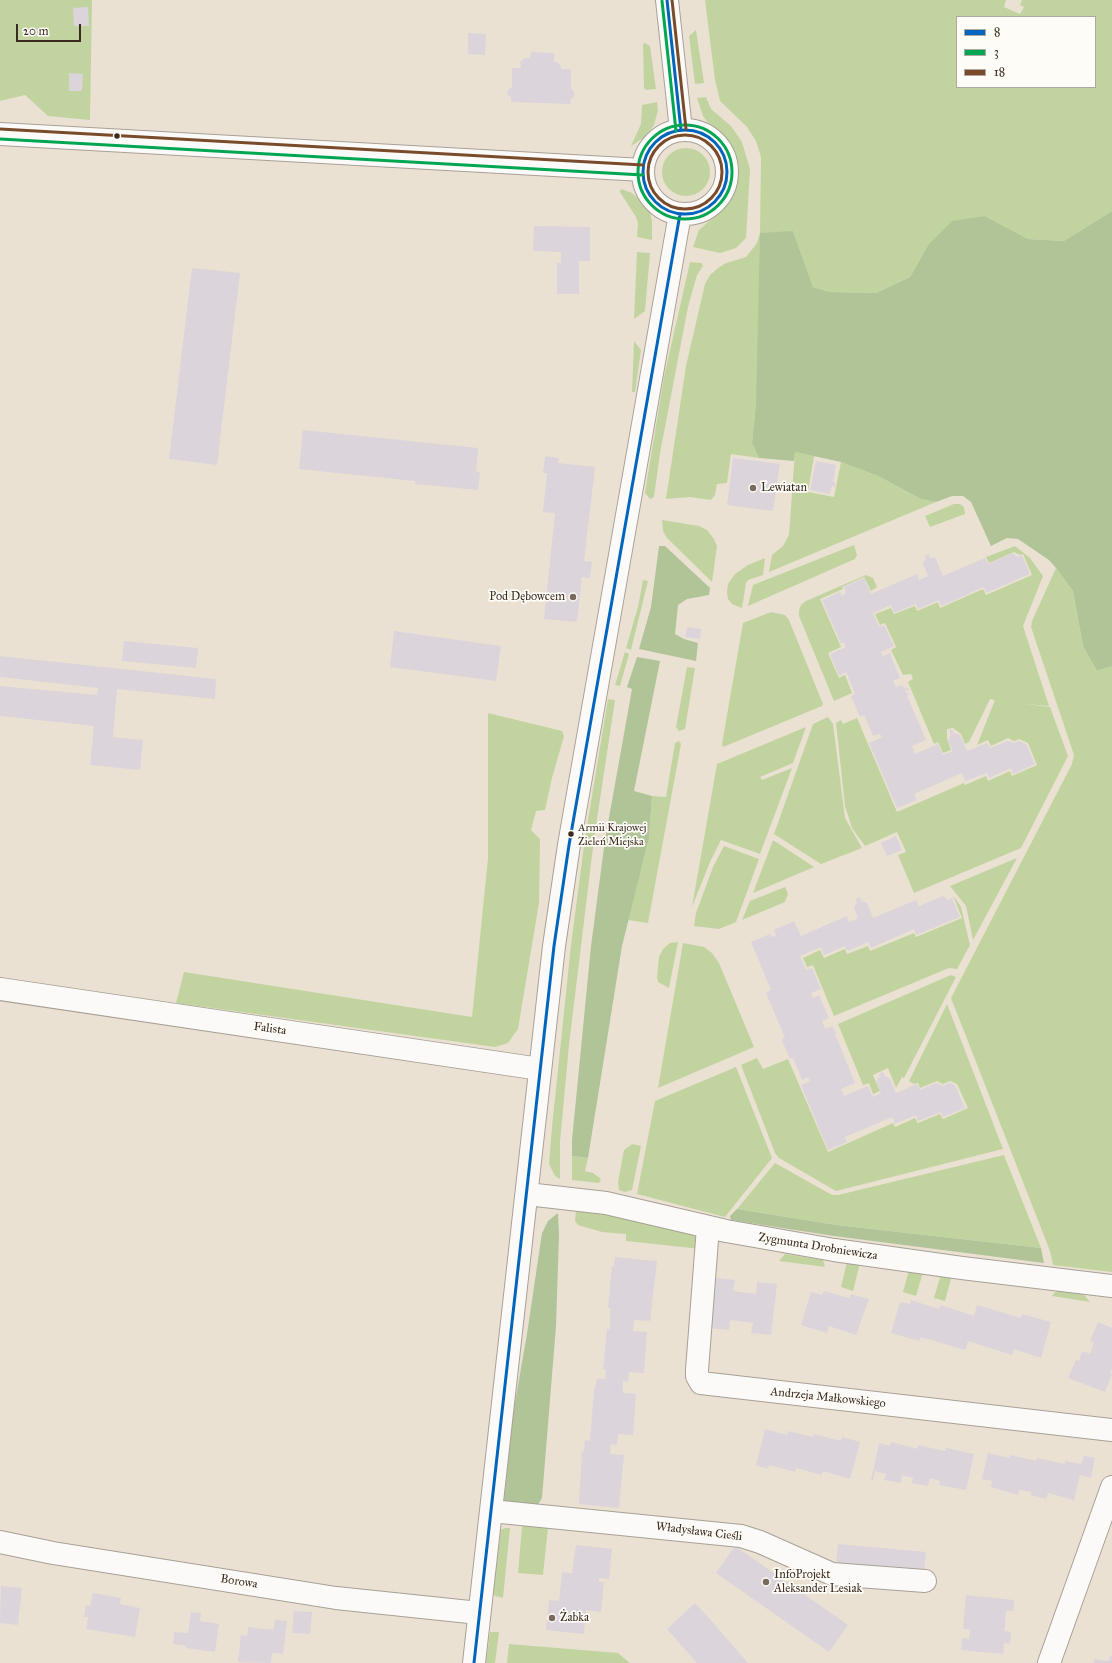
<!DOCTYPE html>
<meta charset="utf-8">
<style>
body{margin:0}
#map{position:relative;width:1112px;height:1663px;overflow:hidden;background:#ebe1d3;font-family:"IM FELL Great Primer",serif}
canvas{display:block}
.legend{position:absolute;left:956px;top:16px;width:140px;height:72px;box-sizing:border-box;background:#fdfcf7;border:1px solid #afa8a0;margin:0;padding:5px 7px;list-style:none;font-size:12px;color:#3b2a1e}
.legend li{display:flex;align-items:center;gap:8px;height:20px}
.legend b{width:20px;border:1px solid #afa8a0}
.scale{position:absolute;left:16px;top:24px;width:65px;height:18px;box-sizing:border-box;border:2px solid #3b2a1e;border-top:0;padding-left:5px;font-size:12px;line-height:14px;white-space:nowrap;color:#3b2a1e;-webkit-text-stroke:3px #fdfcf7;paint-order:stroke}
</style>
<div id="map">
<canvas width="1112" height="1663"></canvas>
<ul class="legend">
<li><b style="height:5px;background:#0065bd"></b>8</li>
<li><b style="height:5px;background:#00a651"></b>3</li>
<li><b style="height:5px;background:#7a4b2a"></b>18</li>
</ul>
<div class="scale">20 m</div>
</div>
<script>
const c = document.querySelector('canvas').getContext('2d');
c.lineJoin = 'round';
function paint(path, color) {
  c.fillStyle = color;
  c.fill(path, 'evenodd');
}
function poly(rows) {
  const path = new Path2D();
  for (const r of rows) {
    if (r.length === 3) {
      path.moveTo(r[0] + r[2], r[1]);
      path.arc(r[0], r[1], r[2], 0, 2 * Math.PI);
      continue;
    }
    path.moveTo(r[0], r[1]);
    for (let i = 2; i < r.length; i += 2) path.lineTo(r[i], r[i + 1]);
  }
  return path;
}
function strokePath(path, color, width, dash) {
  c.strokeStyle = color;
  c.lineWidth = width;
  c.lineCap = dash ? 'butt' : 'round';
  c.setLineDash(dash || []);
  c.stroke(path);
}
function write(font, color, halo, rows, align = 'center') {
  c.font = font + ' "IM FELL Great Primer",serif';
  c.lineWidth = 3.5;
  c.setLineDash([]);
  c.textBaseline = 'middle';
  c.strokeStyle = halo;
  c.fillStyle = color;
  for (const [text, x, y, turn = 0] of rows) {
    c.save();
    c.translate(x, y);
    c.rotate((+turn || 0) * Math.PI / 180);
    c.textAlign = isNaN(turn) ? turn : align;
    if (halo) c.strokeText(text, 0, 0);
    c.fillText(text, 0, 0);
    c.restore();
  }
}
const green = poly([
 [0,0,92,0,90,120,48,116,25,95,0,101],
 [705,0,1006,0,1004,7,1020,14,1024,7,1020,5,1022,0,1112,0,1112,211,1064,241,1028,239,985,216,928,245,910,277,876,293,830,292,813,287,793,231,756,403,752,443,759,458,731,454,727,483,717,484,715,495,711,500,690,497,666,499,686,366,705,284,710,275,718,268,726,263,746,257,757,243,760,233,761,157,756,141,747,127,720,101,715,80],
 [957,17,1095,17,1095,87,957,87],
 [696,30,704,83,695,84,689,36],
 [645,43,650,46,656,89,646,90,644,88,643,44],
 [706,97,711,109,731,126,742,142,750,169,746,238,736,248,720,253,693,247,699,230,726,206,732,198,738,177,739,167,733,149,728,140,708,123,703,116,697,98],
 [657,102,658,110,654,125,645,137,631,146,641,124,642,105],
 [686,172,24],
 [621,189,632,193,639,199,650,213,652,221,652,240,637,237,638,223,636,217,620,192],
 [637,252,650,253,645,311,634,319],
 [690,262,701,263,703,266,697,275,688,307,660,453,654,497,650,499,645,493,646,486,664,377],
 [634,341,641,350,635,392,632,392],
 [795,452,814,456,808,492,834,497,841,462,878,476,921,499,936,502,769,572,772,555,783,546,789,535],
 [954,504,960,504,964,507,965,514,930,527,925,516],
 [662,520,699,526,707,530,714,539,717,546,712,582,667,538,663,531],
 [854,545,857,555,855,559,748,606,753,585],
 [1015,546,1030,558,1043,576,1023,626,1049,706,1025,704,1050,707,1068,756,1021,848,914,893,898,855,906,852,897,832,865,846,852,828,845,806,836,723,841,720,843,724,857,718,897,812,964,783,965,785,986,776,988,781,1010,771,1012,776,1037,765,1028,743,1019,739,1014,741,1008,738,991,746,988,740,977,745,995,700,990,699,969,742,965,744,961,734,953,728,947,729,947,739,951,750,943,753,938,742,934,744,908,682,913,679,911,674,903,675,891,650,896,647,885,623,880,625,875,614,891,608,894,614,915,606,917,611,938,602,940,608,983,589,986,595,1032,575,1023,554,1020,555,1014,552,989,563,986,557],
 [765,558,763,575,748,580,746,583,742,608,732,604,728,599,727,592,728,584,735,574,748,565],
 [1056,568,1073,591,1083,646,1097,671,1112,666,1112,1272,1053,1265,1050,1251,951,998,1072,764,1074,755,1031,627,1032,621],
 [866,575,873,578,877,587,871,591,864,577,842,587,843,589,820,599,841,647,828,653,839,678,845,675,852,693,834,701,799,616,799,610,801,605,806,601],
 [643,580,648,581,631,650,626,648,638,607],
 [771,612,785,615,789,620,823,704,822,706,723,747,722,744,743,623],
 [625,652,629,654,620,686,615,685],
 [687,667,695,668,685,729,679,731,676,727],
 [608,699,615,700,594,839,569,1045,560,1142,560,1179,555,1176,549,1164,552,1127,571,945,585,838],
 [488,713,562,731,564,736,552,778,545,810,536,811,531,830,540,839,539,903,518,1029,508,1043,495,1047,176,1003,184,972,472,1017,488,858],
 [828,717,833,724,845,818,862,848,821,864,774,834,813,724],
 [806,727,793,763,760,777,762,780,792,768,760,854,721,840,710,862,692,907,717,764],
 [679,741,681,744,648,923,628,920,649,838,652,796,666,797,675,743],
 [773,840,814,867,753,893],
 [724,846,759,859,736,922,719,929,694,926,696,913,713,867],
 [1017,858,973,940,966,906,950,886],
 [785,887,788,894,785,902,742,920,750,901],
 [953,895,961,907,970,945,957,969,949,968,834,1016,813,965,807,967,803,958,820,950,824,958,845,949,847,954,868,946,870,951,914,933,916,937,962,918],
 [678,942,669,988,658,982,657,977,659,957,663,949,670,943],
 [683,943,704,947,712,953,719,963,754,1047,658,1088],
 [951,975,956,977,904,1078,902,1077,896,1088,888,1068,873,1075,880,1091,873,1094,869,1083,863,1085,838,1024],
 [947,1004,1003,1149,836,1191,779,1158,775,1153,741,1065,757,1058,763,1069,788,1059,828,1152,893,1123,895,1127,915,1118,918,1123,940,1114,943,1119,968,1108,957,1084,950,1081,943,1084,937,1081,920,1088,918,1083,914,1084,909,1081],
 [736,1067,772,1158,725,1217,637,1194,655,1101],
 [632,1144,641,1146,632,1190,625,1192,619,1190,618,1182,624,1150],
 [1004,1155,1041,1248,836,1225,737,1209,775,1163,832,1195,838,1195],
 [572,1156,588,1158,585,1171,593,1173,601,1179,599,1183,572,1180],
 [581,1208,605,1210,702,1237,701,1249,626,1241,626,1234,602,1232,578,1225,575,1221,576,1211],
 [785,1254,823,1260,825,1267,779,1261],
 [847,1262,860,1263,853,1291,841,1287],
 [909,1270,923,1272,916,1296,903,1292],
 [941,1274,952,1275,945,1301,934,1298],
 [1065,1288,1080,1290,1090,1302,1052,1296,1055,1292],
 [524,1525,548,1528,543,1575,518,1573,522,1527],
 [505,1528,510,1528,503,1598,495,1596,493,1592,501,1530],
 [490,1632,499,1632,495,1663,486,1663],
 [509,1644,618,1653,630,1663,507,1663]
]);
const forest = poly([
 [1112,211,1112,666,1097,671,1083,646,1073,591,1056,568,1049,560,1018,539,1007,538,991,546,971,502,963,496,952,496,936,502,921,499,878,476,841,462,795,452,794,461,759,458,752,443,756,403,760,233,793,231,813,287,830,292,876,293,910,277,928,245,952,221,985,216,1028,239,1064,241],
 [659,546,665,546,710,588,709,595,687,599,678,605,675,634,684,639,698,643,696,661,639,649,651,607],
 [637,657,660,661,634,791,652,796,649,838,622,946,588,1158,572,1156,572,1140,591,946,605,840,632,689,627,687],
 [737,1209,836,1225,1041,1248,1044,1263,834,1236,731,1220,730,1216],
 [558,1213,559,1235,556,1326,542,1498,537,1506,506,1504,504,1500,513,1414,527,1334,542,1233,548,1221]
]);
const building = poly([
 [88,7,89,26,74,26,73,8],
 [468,33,486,34,485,55,468,54],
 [531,52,554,53,554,62,557,62,561,66,561,69,571,69,571,88,574,92,574,96,571,99,570,104,511,102,511,97,507,94,508,90,512,87,512,68,521,68,520,62,525,58,530,58],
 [69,73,83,74,82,91,69,91],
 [534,226,590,227,590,261,579,261,579,294,557,294,557,263,561,263,561,252,533,251],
 [192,268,240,273,217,465,169,459],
 [303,430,478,448,476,472,480,472,478,490,415,484,415,481,299,469],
 [545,456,559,458,558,463,595,467,584,561,592,562,590,578,582,577,577,622,544,619,555,513,543,512,547,473,543,473],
 [733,458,780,464,773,511,727,505],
 [816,461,836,465,833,482,835,482,835,487,832,486,830,494,810,490],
 [1012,553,1018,557,1022,555,1030,574,986,593,984,587,941,606,939,600,918,609,916,604,894,613,891,605,873,613,879,627,884,625,894,646,881,652,883,656,890,653,900,678,893,681,896,687,903,685,904,689,907,687,909,690,905,691,907,694,910,693,907,696,926,740,912,746,915,754,938,744,943,755,953,751,948,740,951,735,949,731,952,729,954,733,960,735,967,751,987,743,990,748,1008,741,1014,743,1019,741,1026,744,1035,764,1013,774,1011,768,989,778,987,773,965,781,962,773,914,794,917,800,897,808,869,743,882,737,880,734,873,736,864,715,860,717,851,696,855,694,846,672,839,676,830,654,846,647,844,642,841,644,822,600,840,592,842,596,846,593,844,587,864,578,871,594,917,574,919,580,928,576,923,564,924,560,926,559,925,556,929,554,930,558,933,557,936,559,943,576,985,558,988,564],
 [687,627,701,629,700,639,685,637],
 [394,631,501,646,496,681,390,667],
 [124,641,198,648,196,668,122,661],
 [0,656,216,679,215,699,117,689,113,737,143,740,140,770,90,765,94,726,0,716,0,686,97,695,98,688,0,677],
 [896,836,902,850,887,856,881,843],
 [943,896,948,900,952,898,960,917,916,935,914,929,871,948,868,942,848,951,845,946,824,955,821,947,800,956,806,970,812,968,821,989,811,993,813,998,819,995,829,1018,822,1021,825,1029,832,1026,835,1032,838,1031,835,1034,855,1083,841,1089,844,1096,868,1086,873,1097,881,1093,877,1083,878,1078,880,1077,879,1074,883,1072,885,1076,890,1079,896,1093,917,1084,920,1090,936,1083,943,1086,949,1083,955,1085,965,1108,943,1117,941,1112,918,1121,916,1115,895,1124,892,1117,845,1137,847,1142,828,1150,801,1085,810,1081,808,1077,802,1080,793,1058,790,1059,783,1043,781,1039,785,1038,766,993,771,990,751,942,770,934,772,937,776,936,774,930,794,921,801,936,847,916,849,922,858,918,854,908,857,902,855,899,860,897,861,901,867,903,873,918,916,900,919,906],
 [615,1257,657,1261,650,1321,634,1320,633,1331,647,1332,644,1373,629,1372,628,1382,623,1381,623,1393,636,1394,633,1435,618,1434,617,1445,611,1444,610,1454,624,1455,619,1508,579,1504,582,1451,584,1452,585,1440,590,1441,594,1390,597,1379,605,1379,606,1370,603,1369,607,1329,610,1329,610,1308,608,1308,612,1266,614,1266],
 [715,1278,735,1280,733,1291,756,1294,757,1282,777,1284,771,1335,751,1333,753,1323,730,1320,729,1330,709,1328],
 [824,1291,849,1298,851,1294,869,1299,856,1335,829,1326,827,1333,801,1325,811,1292,822,1295],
 [911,1300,939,1309,941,1305,974,1316,977,1305,1021,1318,1022,1314,1051,1322,1041,1358,1014,1349,1012,1355,968,1341,965,1350,921,1337,919,1341,891,1333,900,1302,910,1304],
 [1098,1322,1112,1328,1112,1367,1110,1373,1112,1374,1105,1392,1068,1378,1076,1360,1079,1361,1082,1351,1090,1354,1094,1342,1090,1341],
 [765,1429,787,1435,788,1431,813,1437,814,1434,841,1441,842,1437,860,1442,850,1479,823,1471,822,1475,796,1468,795,1472,769,1465,768,1469,756,1465],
 [891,1442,918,1449,918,1445,945,1451,946,1448,974,1454,966,1490,939,1485,940,1481,930,1478,928,1486,912,1483,913,1478,902,1475,901,1483,884,1480,886,1474,875,1471,873,1481,871,1480,879,1443,890,1446],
 [988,1453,1009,1458,1010,1455,1036,1461,1037,1458,1065,1464,1065,1461,1081,1464,1084,1456,1095,1458,1091,1478,1080,1475,1074,1500,1048,1493,1046,1499,1031,1495,1031,1492,1020,1490,1018,1495,991,1487,992,1481,982,1479],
 [838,1544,926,1552,924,1571,836,1563],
 [576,1545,612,1549,609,1579,599,1578,599,1582,604,1582,601,1612,586,1610,584,1634,546,1630,549,1600,559,1601,562,1572,572,1573],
 [735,1546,848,1625,829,1652,716,1573],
 [1,1586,22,1588,18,1625,0,1623],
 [93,1593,121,1598,120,1604,140,1608,135,1637,86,1629,88,1617,84,1617,86,1605,90,1606],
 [966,1595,1014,1600,1013,1611,1006,1611,1005,1626,1004,1631,1011,1632,1010,1644,1004,1643,1003,1654,961,1650,962,1638,969,1639,970,1629,963,1629],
 [695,1603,709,1618,748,1663,697,1663,667,1629],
 [294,1611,312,1612,310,1634,292,1633],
 [191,1612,201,1613,200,1621,219,1624,215,1652,186,1648,186,1646,173,1644,174,1632,188,1633],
 [275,1620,287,1621,283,1654,272,1653,271,1663,238,1662,241,1635,247,1636,248,1627,273,1630],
 [1110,1656,1112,1656,1112,1663,1094,1663,1094,1659,1109,1661]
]);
const minor = poly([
 [667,0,681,130],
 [685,172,42],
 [0,134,643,170],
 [0,989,540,1069],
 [527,1194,606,1203,726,1231,834,1250,962,1268,1112,1286],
 [708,1227,697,1370,697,1376,701,1383,1112,1430],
 [491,1511,741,1536,760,1542,832,1574,925,1581],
 [0,1542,53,1553,336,1598,479,1613],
 [474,1663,554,946,569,845,680,214],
 [1049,1663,1112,1487]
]);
const bus1 = poly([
 [667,0,681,130],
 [685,172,42],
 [474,1663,554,946,569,845,680,214]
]);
const bus2 = poly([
 [662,1,676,131],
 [685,172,47],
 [0,139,643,175]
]);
const bus3 = poly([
 [672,0,686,129],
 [0,129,643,165],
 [685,172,37]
]);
const markers = [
 [117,136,3.5,"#3b2a1e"],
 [753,488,4,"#796a5d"],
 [573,597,4,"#796a5d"],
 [571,834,3.5,"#3b2a1e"],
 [766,1582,4,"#796a5d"],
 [552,1618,4,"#796a5d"]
];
const busNames = [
 ["Armii Krajowej",578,828],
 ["Zieleń Miejska",578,842]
];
const poiNames = [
 ["Lewiatan",761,488],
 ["Pod Dębowcem",565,597,"right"],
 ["InfoProjekt",774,1575],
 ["Aleksander Lesiak",774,1589],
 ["Żabka",560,1618]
];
const streetNames = [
 ["Falista",270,1029,8],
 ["Zygmunta Drobniewicza",818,1247,9],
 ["Andrzeja Małkowskiego",828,1398,6],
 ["Władysława Cieśli",699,1532,7],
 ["Borowa",239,1582,9]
];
paint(green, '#c1d49f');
paint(forest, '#b0c497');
paint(building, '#dbd4db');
strokePath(minor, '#a8a096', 24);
strokePath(minor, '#fcfaf8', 22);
strokePath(bus1, '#0065bd', 3);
strokePath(bus2, '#00a651', 3);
strokePath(bus3, '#7a4b2a', 3);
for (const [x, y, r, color] of markers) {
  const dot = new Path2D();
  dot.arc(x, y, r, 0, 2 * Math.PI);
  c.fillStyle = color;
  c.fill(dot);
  strokePath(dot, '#fdfcf7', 1.5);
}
write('11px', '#3b2a1e', '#fdfcf7', busNames, 'left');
write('12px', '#3b2a1e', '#fdfcf7', poiNames, 'left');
write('12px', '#3b2a1e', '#fdfcf7', streetNames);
</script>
